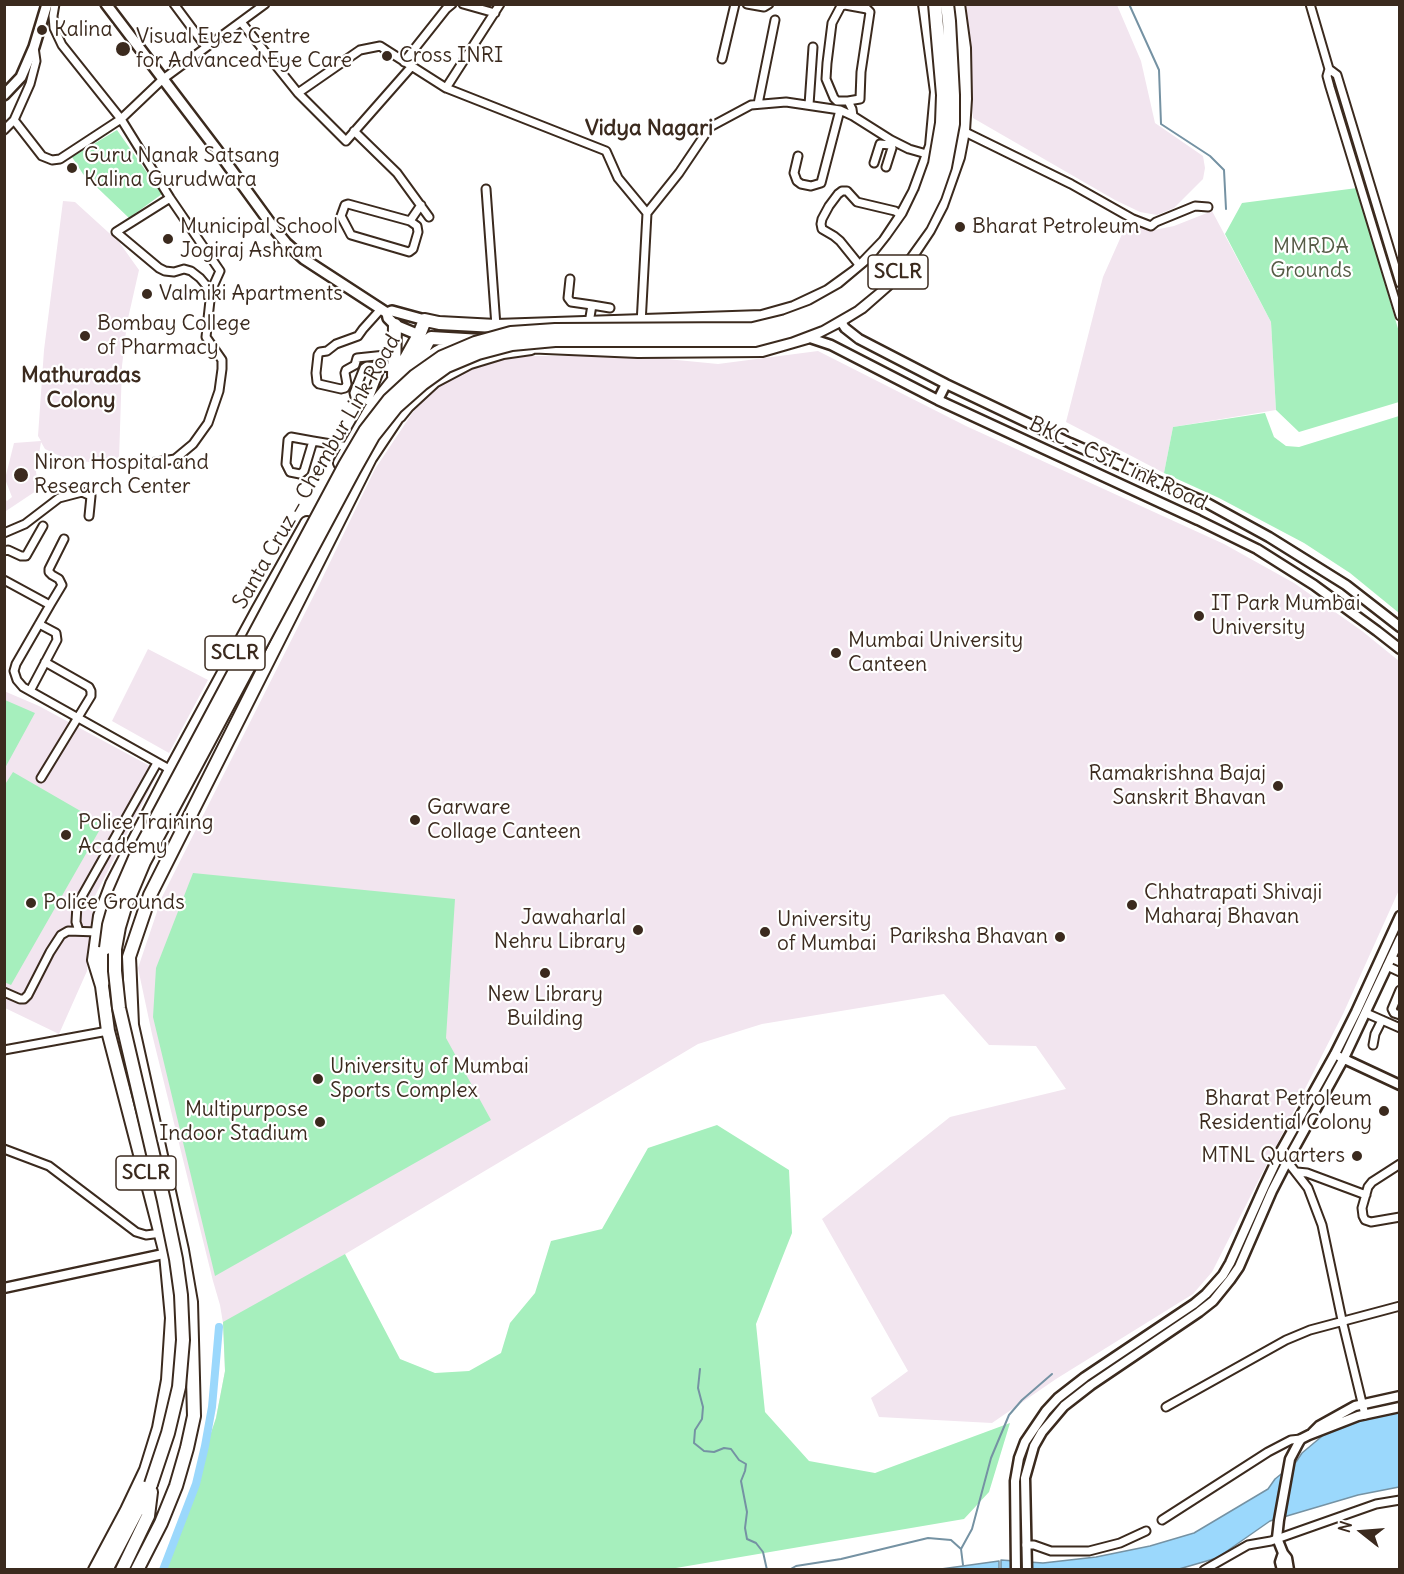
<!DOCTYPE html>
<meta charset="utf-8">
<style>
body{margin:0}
#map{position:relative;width:1404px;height:1574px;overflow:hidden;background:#fff;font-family:Delius,sans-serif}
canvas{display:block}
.frame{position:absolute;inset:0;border:6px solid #3b2a1e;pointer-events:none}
.north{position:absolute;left:1332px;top:1502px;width:60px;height:60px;-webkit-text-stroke:4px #fff;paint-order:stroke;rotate:287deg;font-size:16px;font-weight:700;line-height:24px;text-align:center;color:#3b2a1e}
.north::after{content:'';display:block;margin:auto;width:21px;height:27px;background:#3b2a1e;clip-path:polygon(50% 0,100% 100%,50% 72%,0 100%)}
</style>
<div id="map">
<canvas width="1404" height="1574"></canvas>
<div class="frame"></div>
<div class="north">N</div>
</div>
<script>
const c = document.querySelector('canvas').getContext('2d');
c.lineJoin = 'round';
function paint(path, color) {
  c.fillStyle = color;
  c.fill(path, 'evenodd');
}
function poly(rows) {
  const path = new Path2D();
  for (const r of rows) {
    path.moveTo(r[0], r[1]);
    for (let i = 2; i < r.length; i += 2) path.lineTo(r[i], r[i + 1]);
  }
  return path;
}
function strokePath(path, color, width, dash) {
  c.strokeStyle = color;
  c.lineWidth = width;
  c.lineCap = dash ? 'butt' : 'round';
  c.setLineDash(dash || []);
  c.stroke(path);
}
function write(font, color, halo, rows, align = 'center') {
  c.font = font + ' Delius,sans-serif';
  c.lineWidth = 4.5;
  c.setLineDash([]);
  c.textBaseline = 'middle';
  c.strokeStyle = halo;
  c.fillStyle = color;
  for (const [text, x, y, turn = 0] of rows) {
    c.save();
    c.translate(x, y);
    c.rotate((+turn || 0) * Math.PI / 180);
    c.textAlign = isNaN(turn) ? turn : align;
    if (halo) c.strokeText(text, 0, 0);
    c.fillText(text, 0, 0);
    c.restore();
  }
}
const built = poly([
 [962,5,1117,5,1141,61,1155,123,1203,156,1205,168,1203,179,1174,208,1157,215,1140,212,1115,200,973,118],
 [63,201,75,202,119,242,139,270,127,323,122,366,119,460,97,463,66,459,45,449,41,442,36,472,39,489,6,511,5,509,5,499,7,501,12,497,5,479,14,443,41,441,38,436,44,350],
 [1212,211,1271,322,1276,410,1173,427,1164,473,1066,422,1103,277,1127,223,1154,230,1174,226],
 [818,351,966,426,1224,544,1294,583,1362,631,1399,661,1399,890,1343,1014,1212,1272,1193,1294,1056,1379,992,1423,879,1417,871,1398,908,1371,822,1219,950,1117,1066,1089,1036,1046,989,1045,944,994,762,1024,698,1044,315,1272,171,1552,216,1418,225,1371,223,1323,220,1305,213,1281,152,1034,138,968,162,897,319,585,375,469,427,391,471,366,510,356,636,356,718,364],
 [148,649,208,680,169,753,112,721],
 [4,691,39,706,159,771,94,898,87,971,59,1034,5,1008]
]);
const green = poly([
 [117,130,162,194,129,218,83,174,72,157],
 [1357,188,1399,332,1399,402,1299,432,1276,410,1271,322,1225,234,1242,203],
 [1265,413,1274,437,1286,446,1299,447,1399,416,1399,613,1350,573,1304,543,1219,498,1164,473,1173,427],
 [5,700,35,713,5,768],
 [13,772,103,824,11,985,4,982,4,786],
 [193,873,455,899,446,1038,491,1120,215,1276,153,1017,156,968],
 [717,1125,789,1170,792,1233,756,1324,765,1412,809,1461,875,1473,1010,1423,989,1492,964,1519,670,1569,161,1569,171,1552,216,1418,225,1371,223,1322,345,1254,400,1359,435,1373,469,1371,501,1353,510,1323,535,1293,551,1241,602,1229,648,1148]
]);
const water = poly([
 [1399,1410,1399,1487,1358,1495,1270,1521,1217,1558,1179,1569,1001,1570,1001,1560,1043,1563,1096,1557,1150,1546,1194,1533,1268,1489,1275,1479,1296,1462,1302,1453,1327,1432,1374,1415,1399,1410],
 [999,1561,999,1569,941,1569,999,1561]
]);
const stream = poly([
 [1129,4,1159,70,1161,124,1210,156,1224,170,1226,209],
 [700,1369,698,1388,703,1407,702,1419,695,1430,694,1443,704,1451,714,1452,724,1448,731,1449,739,1460,746,1464,745,1471,741,1481,747,1512,745,1528,747,1539,756,1543,763,1552,767,1570],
 [961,1549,972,1529,991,1458,1009,1415,1022,1400,1052,1374],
 [789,1570,796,1566,841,1559,928,1538,951,1540,961,1549,963,1565]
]);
const canal = poly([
 [163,1570,196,1484,205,1446,212,1407,219,1327]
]);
const minor = poly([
 [55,4,53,16,54,28,62,45,121,119,170,198,220,271,211,291,206,337,222,360,222,369,219,391,208,423,193,444,175,459,144,464],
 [174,4,206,47],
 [463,4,495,13],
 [747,4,764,7,769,4],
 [1310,4,1329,69,1327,76,1330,87,1400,316],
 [241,22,298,93,346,141,412,66],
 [722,59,735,4],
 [404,62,446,9,452,4],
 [1329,69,1337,75,1400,283],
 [446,88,606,151,618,178,647,213,641,324],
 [298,93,360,50,380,46,446,88,500,4],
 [848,101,860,99,861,72,870,12,867,9,845,5,841,6,832,23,827,63,826,79,834,98,837,101,848,101,852,109,853,116],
 [758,104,775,20],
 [809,105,813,47],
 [14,120,42,156,52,160,60,159,121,119,163,79,265,4],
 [4,130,14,120,30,84,36,61,34,47],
 [354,131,397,173,429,217],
 [963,131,1071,184,1133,219,1151,226,1156,222,1195,206,1208,207],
 [798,156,794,173,797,181,801,184,811,186,821,183,840,110],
 [874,163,880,144,890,145],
 [886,167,892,148,890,145,891,143],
 [486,189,496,326],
 [170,198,116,232,159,268,165,271,174,272,184,269,191,271,200,278,211,291],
 [647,213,679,173,710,127,751,105,786,102,840,110,853,116,891,140,909,149,930,155],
 [410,221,348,204,345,205,341,216,351,235,409,252,413,249,418,232,417,226,410,221,421,205],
 [861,267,840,241,834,236,822,229,821,224,822,219,829,206,838,194,842,191,847,191,857,202,895,211,902,216],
 [570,279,568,298,571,302,592,305,589,323],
 [592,305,610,308],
 [381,309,363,329,358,336,336,344,327,351,320,352,318,355,316,373,317,382,319,384,341,389,345,388,347,384,345,373,346,370,355,365,357,358,395,354],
 [361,401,355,397,354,393,364,368,367,366,395,368],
 [368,401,381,367],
 [313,441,304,471,300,474,290,472,286,464,288,440,291,437,313,441,349,447],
 [4,533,25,524,59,498,82,492,91,496,89,516],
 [4,551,8,550,21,556,26,556,43,526],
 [4,580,50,605,16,664,14,671,17,680,23,687,171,770],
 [50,605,62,585,59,579,52,575,49,572,49,569,64,539],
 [30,691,57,640,56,633,39,624],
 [41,778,91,696,91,691,89,687,45,662],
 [79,931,76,922,77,905,157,763],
 [1391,958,1400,962],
 [1387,966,1400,972],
 [1400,990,1392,1009,1394,1013,1400,1015],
 [4,992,20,999,24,999,28,995,50,952,61,935,68,931,98,932],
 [1366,1013,1400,1028],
 [1373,1045,1375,1034,1382,1020],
 [4,1050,108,1031],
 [4,1149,49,1166,136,1232,146,1235,161,1233],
 [1279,1156,1287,1161,1308,1188,1322,1225,1342,1320,1365,1415],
 [1400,1164,1372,1182,1368,1187,1362,1208,1363,1216,1365,1220,1371,1222,1400,1217],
 [1297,1172,1307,1173,1366,1195],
 [1166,1407,1286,1340,1310,1330,1400,1306],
 [1162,1520,1268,1452,1291,1440,1301,1439],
 [1026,1545,1034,1545,1051,1551,1089,1551,1120,1543,1146,1531],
 [1204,1570,1248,1545,1271,1541,1376,1504,1400,1500]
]);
const tertiary = poly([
 [840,320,845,328,859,339,946,384,1070,443,1207,503,1269,537,1346,585,1400,627],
 [807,337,831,345,938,400,1198,520,1257,549,1314,585,1377,631,1400,649],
 [938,400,946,384],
 [1340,1057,1400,1085],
 [4,1288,168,1253],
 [1312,1433,1319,1426,1355,1406,1400,1396],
 [1016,1570,1015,1481,1019,1458,1025,1442,1046,1411,1058,1398,1085,1377,1194,1304,1206,1294,1223,1275,1230,1263,1264,1187,1281,1151,1335,1054,1356,1012,1400,916],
 [1027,1570,1025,1478,1034,1446,1042,1432,1064,1406,1091,1385,1199,1312,1213,1301,1230,1280,1239,1267,1272,1191,1290,1156,1344,1058,1400,939],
 [1282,1570,1280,1562,1283,1553],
 [1289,1570,1287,1558,1283,1553,1277,1538,1279,1520,1290,1459,1299,1442,1301,1439,1309,1435,1358,1416,1400,1407]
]);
const secondary = poly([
 [106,4,217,150,276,231,286,243,304,259,387,313,388,318,395,325,419,335],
 [4,95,21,77,34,47,47,4],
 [387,313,392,311,425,320]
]);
const trunk = poly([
 [523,346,638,351,762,350,807,337,840,320,861,307,886,285,906,263,928,230,941,205,958,157,963,131,965,99,964,48,958,4],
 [418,369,421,364,438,352,455,343,461,343],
 [394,376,395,325],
 [406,383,428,341,431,338,482,341],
 [399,416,408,405,434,381,470,362,503,352,531,348],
 [340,463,371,409,394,380,419,335,425,320,439,323,496,326,762,317,794,308,828,292,857,271,885,242,901,218,915,192,932,146,937,92,925,4],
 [103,982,105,966,106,948],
 [95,1570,127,1510,146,1470,159,1428,168,1380,172,1318,166,1254,108,1031,102,986,94,960,100,916,112,884,171,770,258,610,307,523],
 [106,1570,151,1484],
 [122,1570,148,1516,151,1492],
 [137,1570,161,1523,176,1486,187,1448,194,1416,191,1302,182,1250,132,1025,129,957,150,895,370,458,396,419,401,399]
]);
const trunkBridge = poly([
 [106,948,109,925,115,904,135,858,345,465,365,431,389,400,415,376,442,357,475,343,511,333,555,330,753,329,786,321,813,311,845,293,876,267,895,243,912,219,925,192,935,164,942,123,943,95,935,4],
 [151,1484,168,1433,179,1387,183,1340,181,1295,176,1259,164,1201,119,1008,115,971,115,949,119,927,125,907,144,862,354,470,373,436,396,407,422,384,447,366,478,353,512,344,555,340,755,340,789,331,818,320,851,301,884,274,903,249,921,224,935,196,945,167,953,124,953,95,949,21,947,4]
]);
const markers = [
 [42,30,6,"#3b2a1e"],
 [123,49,8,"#3b2a1e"],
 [387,56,6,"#3b2a1e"],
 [72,168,6,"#3b2a1e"],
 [960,227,6,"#3b2a1e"],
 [168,239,6,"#3b2a1e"],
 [147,294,6,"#3b2a1e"],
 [85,336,6,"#3b2a1e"],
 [21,475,8,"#3b2a1e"],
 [1199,616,6,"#3b2a1e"],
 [836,653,6,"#3b2a1e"],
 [1278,786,6,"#3b2a1e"],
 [415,820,6,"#3b2a1e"],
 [66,835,6,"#3b2a1e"],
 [31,903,6,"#3b2a1e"],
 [1132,905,6,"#3b2a1e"],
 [638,930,6,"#3b2a1e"],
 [765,932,6,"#3b2a1e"],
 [1060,937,6,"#3b2a1e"],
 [545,973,6,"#3b2a1e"],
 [318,1079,6,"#3b2a1e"],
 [1384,1111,6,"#3b2a1e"],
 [320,1122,6,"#3b2a1e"],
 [1357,1156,6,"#3b2a1e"]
];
const shields = [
 [898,272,60],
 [235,653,60],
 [146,1173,60]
];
const shieldNames = [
 ["SCLR",898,272],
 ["SCLR",235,653],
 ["SCLR",146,1173]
];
const poiNames = [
 ["Kalina",54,30],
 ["Visual Eyez Centre",136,37],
 ["for Advanced Eye Care",136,61],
 ["Cross INRI",399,56],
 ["Guru Nanak Satsang",84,156],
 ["Kalina Gurudwara",84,180],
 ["Municipal School",180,227],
 ["Jogiraj Ashram",180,251],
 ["Bharat Petroleum",972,227],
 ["Valmiki Apartments",159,294],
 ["Bombay College",97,324],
 ["of Pharmacy",97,348],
 ["Niron Hospital and",34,463],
 ["Research Center",34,487],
 ["IT Park Mumbai",1211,604],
 ["University",1211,628],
 ["Mumbai University",848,641],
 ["Canteen",848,665],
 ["Ramakrishna Bajaj",1266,774,"right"],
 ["Sanskrit Bhavan",1266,798,"right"],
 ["Garware",427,808],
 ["Collage Canteen",427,832],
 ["Police Training",78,823],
 ["Academy",78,847],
 ["Chhatrapati Shivaji",1144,893],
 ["Maharaj Bhavan",1144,917],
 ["Police Grounds",43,903],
 ["Jawaharlal",626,918,"right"],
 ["Nehru Library",626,942,"right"],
 ["University",777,920],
 ["of Mumbai",777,944],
 ["Pariksha Bhavan",1048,937,"right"],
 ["New Library",545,995,"center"],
 ["Building",545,1019,"center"],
 ["University of Mumbai",330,1067],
 ["Sports Complex",330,1091],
 ["Bharat Petroleum",1372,1099,"right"],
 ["Residential Colony",1372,1123,"right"],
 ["Multipurpose",308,1110,"right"],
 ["Indoor Stadium",308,1134,"right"],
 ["MTNL Quarters",1345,1156,"right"]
];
const parkNames = [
 ["MMRDA",1311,247],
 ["Grounds",1311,271]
];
const streetNames = [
 ["BKC - CST Link Road",1118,464,25],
 ["Santa Cruz – Chembur Link Road",317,472,-60]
];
const neighbourhoodNames = [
 ["Vidya Nagari",649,129],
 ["Mathuradas",81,376],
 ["Colony",81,401]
];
paint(built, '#f2e5ef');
paint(green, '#a6efbd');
paint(water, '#9bd8fc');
strokePath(water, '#7592a3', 1.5);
strokePath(stream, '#7592a3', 2);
strokePath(canal, '#9bd8fc', 8);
strokePath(minor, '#3b2a1e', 11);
strokePath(tertiary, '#3b2a1e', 13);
strokePath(secondary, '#3b2a1e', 14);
strokePath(trunk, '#3b2a1e', 16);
strokePath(minor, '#fff', 7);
strokePath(tertiary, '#fff', 8);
strokePath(secondary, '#fff', 9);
strokePath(trunk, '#fff', 12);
strokePath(trunkBridge, '#3b2a1e', 16, []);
strokePath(trunkBridge, '#fff', 12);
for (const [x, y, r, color] of markers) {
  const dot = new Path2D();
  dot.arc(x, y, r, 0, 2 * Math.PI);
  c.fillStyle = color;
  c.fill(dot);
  strokePath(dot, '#fff', 2);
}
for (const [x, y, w] of shields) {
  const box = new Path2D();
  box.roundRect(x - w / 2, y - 17, w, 34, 4.5);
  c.fillStyle = '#fff';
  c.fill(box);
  strokePath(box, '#3b2a1e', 1.5);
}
write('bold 20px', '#3b2a1e', null, shieldNames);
write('21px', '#3b2a1e', '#fff', poiNames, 'left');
write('21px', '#565b46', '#fff', parkNames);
write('21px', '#3b2a1e', '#fff', streetNames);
write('bold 22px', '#3b2a1e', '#fff', neighbourhoodNames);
</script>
